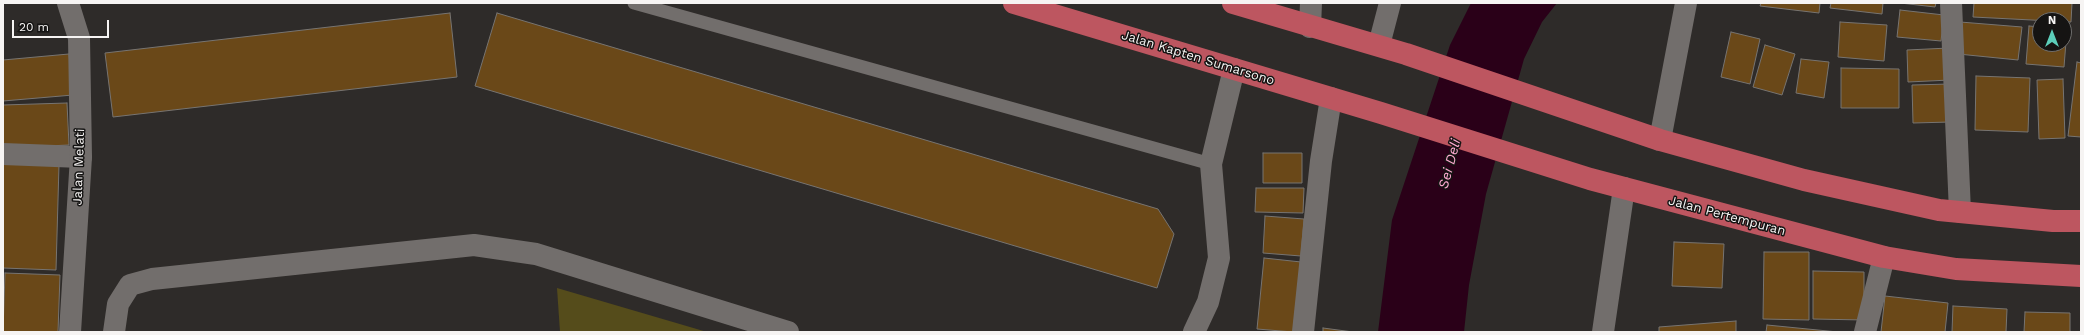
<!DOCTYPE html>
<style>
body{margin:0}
#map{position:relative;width:2084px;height:335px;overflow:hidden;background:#2e2b29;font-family:"Work Sans",sans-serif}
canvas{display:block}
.frame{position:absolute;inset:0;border:4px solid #f6f4f3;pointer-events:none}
.north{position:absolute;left:2032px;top:12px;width:40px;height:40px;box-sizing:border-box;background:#151413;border:1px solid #6f6e6d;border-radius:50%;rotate:0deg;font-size:11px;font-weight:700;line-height:16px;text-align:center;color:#f6f4f3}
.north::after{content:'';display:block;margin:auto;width:14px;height:18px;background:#5cceba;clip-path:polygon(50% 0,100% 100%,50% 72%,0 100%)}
.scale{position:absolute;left:12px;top:20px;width:97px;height:18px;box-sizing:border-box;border:2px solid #f6f4f3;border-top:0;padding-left:5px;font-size:12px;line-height:14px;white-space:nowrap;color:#f6f4f3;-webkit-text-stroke:3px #151413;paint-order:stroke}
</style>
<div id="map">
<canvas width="2084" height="335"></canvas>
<div class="frame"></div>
<div class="north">N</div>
<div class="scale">20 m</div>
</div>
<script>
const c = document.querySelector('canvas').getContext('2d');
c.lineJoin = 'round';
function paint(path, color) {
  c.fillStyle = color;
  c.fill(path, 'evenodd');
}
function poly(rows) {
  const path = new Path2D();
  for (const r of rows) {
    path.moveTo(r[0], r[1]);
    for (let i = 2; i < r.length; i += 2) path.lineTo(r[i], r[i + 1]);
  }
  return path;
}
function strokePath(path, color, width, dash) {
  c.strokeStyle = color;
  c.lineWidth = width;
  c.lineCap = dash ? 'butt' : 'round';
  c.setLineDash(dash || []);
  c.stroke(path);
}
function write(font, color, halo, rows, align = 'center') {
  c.font = font + ' "Work Sans",sans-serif';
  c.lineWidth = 3;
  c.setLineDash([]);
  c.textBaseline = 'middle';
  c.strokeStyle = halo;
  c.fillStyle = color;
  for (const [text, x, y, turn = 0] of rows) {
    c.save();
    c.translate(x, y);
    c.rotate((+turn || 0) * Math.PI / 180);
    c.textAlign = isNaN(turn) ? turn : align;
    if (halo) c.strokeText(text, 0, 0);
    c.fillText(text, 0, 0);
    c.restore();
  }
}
const green = poly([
 [557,288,707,332,560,332]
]);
const water = poly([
 [1471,3,1557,3,1542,22,1524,59,1486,194,1469,285,1464,332,1378,332,1392,220,1450,45]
]);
const building = poly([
 [1761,3,1820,3,1819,13,1760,6,1761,3],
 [1831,3,1883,3,1882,14,1830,8,1831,3],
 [1900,3,1936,3,1935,7,1900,3],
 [1974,3,2072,3,2071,22,1973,17,1974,3],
 [1900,10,1944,15,1941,41,1897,37,1900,10],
 [450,13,457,77,113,117,105,53,450,13],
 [497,13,1158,209,1174,234,1157,288,475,86,497,13],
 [1840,22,1887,25,1884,61,1838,57,1840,22],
 [1960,22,2022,27,2018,60,1958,54,1960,22],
 [2029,26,2040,27,2040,44,2064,44,2064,28,2067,29,2064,67,2026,64,2029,26],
 [1731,32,1760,39,1750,84,1721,77,1731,32],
 [1765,45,1795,54,1782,95,1753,87,1765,45],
 [1949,48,1950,80,1908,82,1907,50,1949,48],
 [69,54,73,95,3,101,3,60,69,54],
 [1801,59,1829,62,1824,98,1796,93,1801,59],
 [2077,62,2081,63,2081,137,2068,136,2077,62],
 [1841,68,1899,69,1899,108,1841,108,1841,68],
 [1976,76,2030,78,2028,132,1975,130,1976,76],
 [2063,79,2065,138,2039,139,2037,80,2063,79],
 [1950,84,1951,122,1913,123,1912,85,1950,84],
 [67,103,69,145,3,148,3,105,67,103],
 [1263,153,1302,153,1302,183,1263,183,1263,153],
 [3,164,59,165,56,270,3,268,3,164],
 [1256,188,1304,188,1303,213,1255,212,1256,188],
 [1265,216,1304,219,1301,256,1263,253,1265,216],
 [1674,242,1724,244,1722,288,1672,286,1674,242],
 [1764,252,1809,252,1809,320,1763,319,1764,252],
 [1264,258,1301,262,1293,332,1257,329,1264,258],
 [1813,271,1864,272,1864,320,1813,319,1813,271],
 [5,273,60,275,58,332,3,332,5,273],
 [1885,296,1948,303,1945,332,1881,332,1885,296],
 [1953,306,2007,309,2006,332,1952,332,1953,306],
 [2025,312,2070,313,2070,332,2024,332,2025,312],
 [1736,321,1736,332,1659,332,1659,327,1736,321],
 [1767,325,1838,332,1766,332,1767,325],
 [1323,328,1353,332,1323,332,1323,328]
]);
const service = poly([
 [634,3,1211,164]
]);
const minor = poly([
 [1951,3,1960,212],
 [1379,45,1390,3],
 [1660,140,1686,3],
 [3,154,81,157],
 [114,332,118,304,130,285,152,279,474,245,536,254,788,332],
 [1194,332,1208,302,1219,258,1211,164,1234,69],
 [1303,332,1321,161,1331,98],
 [1603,332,1624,188],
 [1865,332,1884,257]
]);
const tertiary = poly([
 [68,3,79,38,81,157,70,332],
 [1310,27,1311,3]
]);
const trunk = poly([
 [1014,3,1381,113,1590,179,1884,257,1956,269,2081,276],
 [1233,3,1406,54,1660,140,1804,180,1939,210,2053,221,2081,221]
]);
const streetNames = [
 ["Jalan Kapten Sumarsono",1198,58,17],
 ["Jalan Melati",79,167,-88],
 ["Jalan Pertempuran",1727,216,15]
];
const waterNames = [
 ["Sei Deli",1450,164,-75]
];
paint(green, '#554c1b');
paint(water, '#2a0018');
paint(building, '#6a4818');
strokePath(building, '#777471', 1);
strokePath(service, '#726e6c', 13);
strokePath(minor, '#726e6c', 22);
strokePath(tertiary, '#726e6c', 22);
strokePath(trunk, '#bd5660', 22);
write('13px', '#f6f4f3', '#151413', streetNames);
write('italic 14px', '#fba9cf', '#151413', waterNames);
</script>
